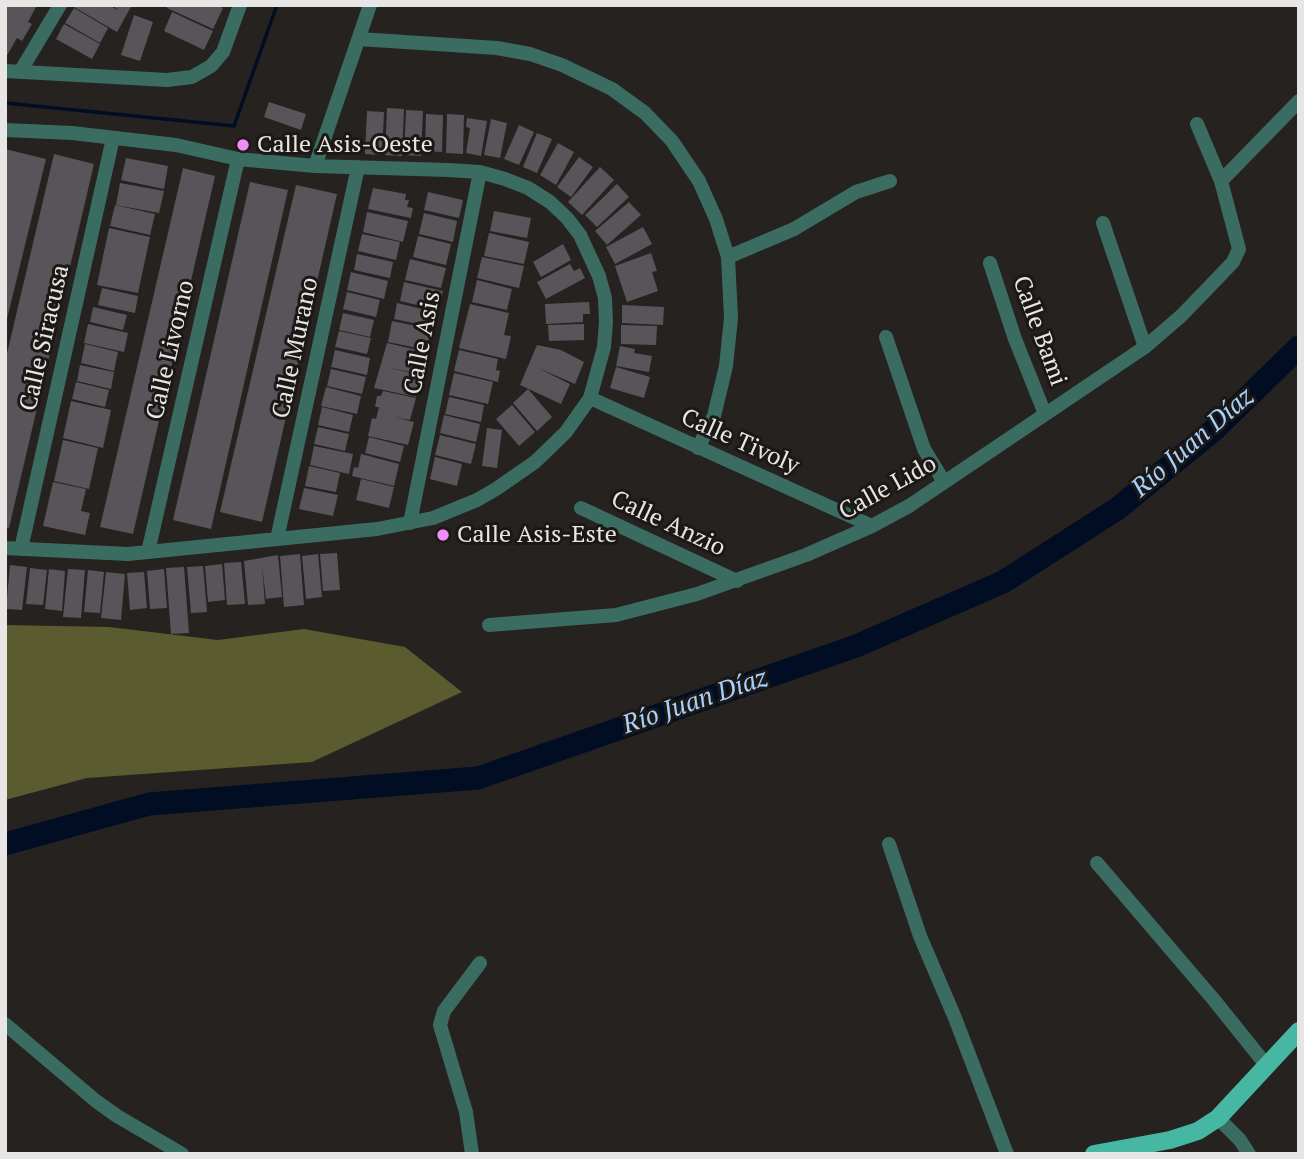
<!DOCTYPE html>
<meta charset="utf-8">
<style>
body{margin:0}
#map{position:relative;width:1304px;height:1159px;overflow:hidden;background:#25221f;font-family:"PT Serif",serif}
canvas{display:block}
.frame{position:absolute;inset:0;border:7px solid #e8e6e4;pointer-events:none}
</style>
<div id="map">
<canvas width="1304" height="1159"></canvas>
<div class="frame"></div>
</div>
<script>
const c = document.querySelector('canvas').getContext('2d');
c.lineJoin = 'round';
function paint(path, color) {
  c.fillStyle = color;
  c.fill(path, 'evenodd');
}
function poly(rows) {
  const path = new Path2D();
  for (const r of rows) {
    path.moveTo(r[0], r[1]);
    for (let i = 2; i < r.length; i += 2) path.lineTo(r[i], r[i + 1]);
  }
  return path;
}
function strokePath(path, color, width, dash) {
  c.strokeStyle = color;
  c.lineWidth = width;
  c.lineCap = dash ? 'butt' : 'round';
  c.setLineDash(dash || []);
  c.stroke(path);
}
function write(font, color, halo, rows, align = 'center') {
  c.font = font + ' "PT Serif",serif';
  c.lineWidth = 6;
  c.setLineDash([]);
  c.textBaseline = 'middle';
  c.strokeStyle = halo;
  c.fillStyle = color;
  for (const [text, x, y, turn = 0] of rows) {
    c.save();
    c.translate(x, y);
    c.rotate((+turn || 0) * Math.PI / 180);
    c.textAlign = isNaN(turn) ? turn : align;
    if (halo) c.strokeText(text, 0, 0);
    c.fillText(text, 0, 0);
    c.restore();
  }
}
const forest = poly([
 [5,625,109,627,218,640,304,629,405,647,462,692,312,762,87,778,5,800]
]);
const stream = poly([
 [5,103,234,126,277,5]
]);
const river = poly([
 [5,844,149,804,478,778,856,646,1003,582,1117,509,1215,429,1299,347]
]);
const building = poly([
 [5,5,37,5,28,22,32,24,22,41,17,38,5,59],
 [76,5,109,5,119,11,112,5,132,5,117,32,74,7],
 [168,5,218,5,223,8,213,29,167,8],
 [74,8,108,28,100,43,65,23],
 [172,12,213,31,204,50,164,31],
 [134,15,153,22,140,61,121,55],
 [64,24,100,44,92,59,56,39],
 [269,102,306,114,301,130,264,117],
 [387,108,404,109,402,156,385,155],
 [406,110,423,111,421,156,404,155],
 [367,111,384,112,382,155,365,154],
 [426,114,443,115,442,152,425,151],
 [447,114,464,115,463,154,446,153],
 [467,118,487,121,481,156,466,153,470,128,466,127],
 [491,119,507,123,500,158,484,155],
 [519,125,534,132,519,165,504,159],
 [537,133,552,139,537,173,523,167],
 [558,143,574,152,556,185,540,175],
 [5,149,46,159,6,323,5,323],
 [54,154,94,164,9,528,5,527,5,362],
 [579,157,593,167,571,197,557,187],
 [126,158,168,166,164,189,121,180],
 [600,167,614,180,582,215,568,202],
 [183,168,215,176,133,534,100,527],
 [250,182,288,190,211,529,173,520],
 [120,183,164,191,159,213,116,205],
 [617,184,629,197,597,227,585,215],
 [296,185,337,194,262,522,220,512],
 [373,188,406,194,405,200,409,200,407,207,413,208,411,218,368,209],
 [428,192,463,200,459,218,424,210],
 [629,202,641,215,607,245,595,231],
 [115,205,155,214,150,235,110,226],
 [494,211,531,218,527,238,490,231],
 [367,212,408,221,403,242,363,232],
 [424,213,457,221,453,242,419,234],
 [643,227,652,244,615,264,606,247],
 [109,228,150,237,138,293,97,285],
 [489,233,529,242,524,264,484,256],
 [362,234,400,242,396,260,358,251],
 [418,236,451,244,446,265,413,257],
 [563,244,571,260,541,277,533,262],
 [651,253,657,271,652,272,658,291,627,302,615,266],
 [357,254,393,262,390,278,354,270],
 [482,257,524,266,519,288,477,278],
 [410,259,446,268,441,288,405,280],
 [570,264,574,271,580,268,585,278,546,299,537,282],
 [351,272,388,281,384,299,347,290],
 [477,280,512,289,507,310,472,302],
 [404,282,443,291,438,310,400,301],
 [102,288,138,296,135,313,98,305],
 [347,292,380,300,376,317,343,309],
 [589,302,590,314,583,314,583,322,546,324,545,304],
 [397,303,435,312,432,327,394,319],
 [470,304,509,313,504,335,511,336,506,359,459,348],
 [622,305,664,307,663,325,622,323],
 [93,307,127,315,123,330,90,322],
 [343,313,374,320,370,337,339,330],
 [392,321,431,329,427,350,388,342],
 [88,324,128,333,124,352,84,343],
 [584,324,584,340,549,341,548,325],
 [621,325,657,326,656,345,621,344],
 [339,331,371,338,367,354,335,347],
 [387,343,426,352,421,374,385,367,421,375,416,397,374,388],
 [85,344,118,352,114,371,81,363],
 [537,345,561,350,584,362,575,384,538,368,570,384,561,404,520,385],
 [620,346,635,349,634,353,652,356,649,372,616,366],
 [335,350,370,358,367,375,331,367],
 [459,350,498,359,496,370,500,371,498,382,454,371],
 [80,365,114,372,111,389,77,381],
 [616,367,650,377,644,398,610,388],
 [331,369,366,377,362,394,327,386],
 [454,373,493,382,488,404,449,395],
 [76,382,109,390,105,407,72,399],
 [326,387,361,396,357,414,321,406],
 [528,389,552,417,537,431,513,403],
 [383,391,416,398,410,420,394,417,414,422,408,445,368,436,372,418,376,419,379,407,375,407,377,396,381,396],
 [449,397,484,405,481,422,445,414],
 [71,401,111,410,103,448,63,438],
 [512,405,535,432,519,446,496,419],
 [322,407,353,415,349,432,318,425],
 [444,415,480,424,476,442,440,433],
 [318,427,349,434,345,451,314,444],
 [487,428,502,430,497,468,482,466],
 [440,435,476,444,471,464,435,455],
 [369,437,404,446,400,462,365,453],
 [63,440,98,448,89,489,54,481],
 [314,446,353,454,349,474,310,465],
 [361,454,399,464,394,486,352,476,354,467,358,468],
 [435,457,462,464,457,486,430,479],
 [309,466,340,473,336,492,305,486],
 [361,479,394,487,389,508,356,500],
 [53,482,86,489,81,511,90,513,85,535,43,526],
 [304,488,338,495,333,516,299,509],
 [337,553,340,590,323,591,320,554],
 [300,554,304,605,284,607,280,556],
 [318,554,322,597,306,599,302,556],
 [278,555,282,597,266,599,262,565,265,604,248,605,244,561],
 [241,562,245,604,227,605,224,563],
 [222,564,225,600,208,602,205,566],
 [10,565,27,567,22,610,6,609],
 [203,566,207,612,191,613,187,567],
 [184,567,189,633,171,634,166,568],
 [30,568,47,570,43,605,26,604],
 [49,569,65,571,62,611,45,609],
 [68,569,85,570,81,618,63,617],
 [164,569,167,608,150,609,147,571],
 [88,570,104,572,100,613,84,612],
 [106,572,125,574,121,620,101,618],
 [144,572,147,608,130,610,127,573]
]);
const minor = poly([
 [359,39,497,48,530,54,562,65,612,89,645,113,672,141,699,181,716,219,728,257,731,318,726,366,714,416,698,448],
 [5,71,167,80,192,77,211,66,223,52,240,5],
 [20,72,60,5],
 [5,130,72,133,176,145,238,159,315,166,448,170,480,172,505,179,528,188,550,202,567,218,580,235,599,276,605,298,606,322,604,347,590,398,566,432,535,462,496,489,477,500,433,518,377,529,128,554,5,548],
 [315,166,370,5],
 [1221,181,1299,101],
 [1103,223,1145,347],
 [728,257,794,229,856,192,890,181],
 [990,263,1015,339,1045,414],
 [886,337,924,449,944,482],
 [590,398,872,526],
 [581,508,737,581],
 [410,523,480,172],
 [277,539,358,167],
 [21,549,113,138],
 [148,552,238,159],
 [489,625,616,615,697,594,806,555,872,526,909,506,1145,347,1181,316,1211,285,1233,262,1239,249,1221,181,1197,124],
 [889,844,920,936,955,1018,1007,1154],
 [1097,863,1214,1000,1267,1066],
 [5,1024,96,1101,117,1116,182,1154],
 [1218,1118,1240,1140,1249,1154],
 [472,1154,466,1112,440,1025,444,1011,480,963]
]);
const major = poly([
 [1094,1154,1170,1140,1198,1131,1218,1118,1299,1031]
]);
const markers = [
 [243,145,7,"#ee8cf8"],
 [443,535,7,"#ee8cf8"]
];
const poiNames = [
 ["Calle Asis-Oeste",257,145],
 ["Calle Asis-Este",457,535]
];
const streetNames = [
 ["Calle Bami",1039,331,70],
 ["Calle Siracusa",45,338,-77],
 ["Calle Asis",423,343,-79],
 ["Calle Murano",296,348,-78],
 ["Calle Livorno",171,350,-77],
 ["Calle Tivoly",740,442,24],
 ["Calle Lido",888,488,-29],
 ["Calle Anzio",668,524,25]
];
const waterNames = [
 ["Río Juan Díaz",1193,443,-41],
 ["Río Juan Díaz",695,702,-19]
];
paint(forest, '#5a5b2e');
strokePath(stream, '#000d22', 3.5);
strokePath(river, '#000d22', 23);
paint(building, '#575559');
strokePath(minor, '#3b6c62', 14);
strokePath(major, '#46b7a2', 18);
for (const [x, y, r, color] of markers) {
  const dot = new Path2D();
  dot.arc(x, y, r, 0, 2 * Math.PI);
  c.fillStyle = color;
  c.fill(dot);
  strokePath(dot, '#1b1816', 2.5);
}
write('24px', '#e8e6e4', '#1b1816', poiNames, 'left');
write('24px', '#e8e6e4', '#1b1816', streetNames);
write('italic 26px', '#a7d0fd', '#1b1816', waterNames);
</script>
